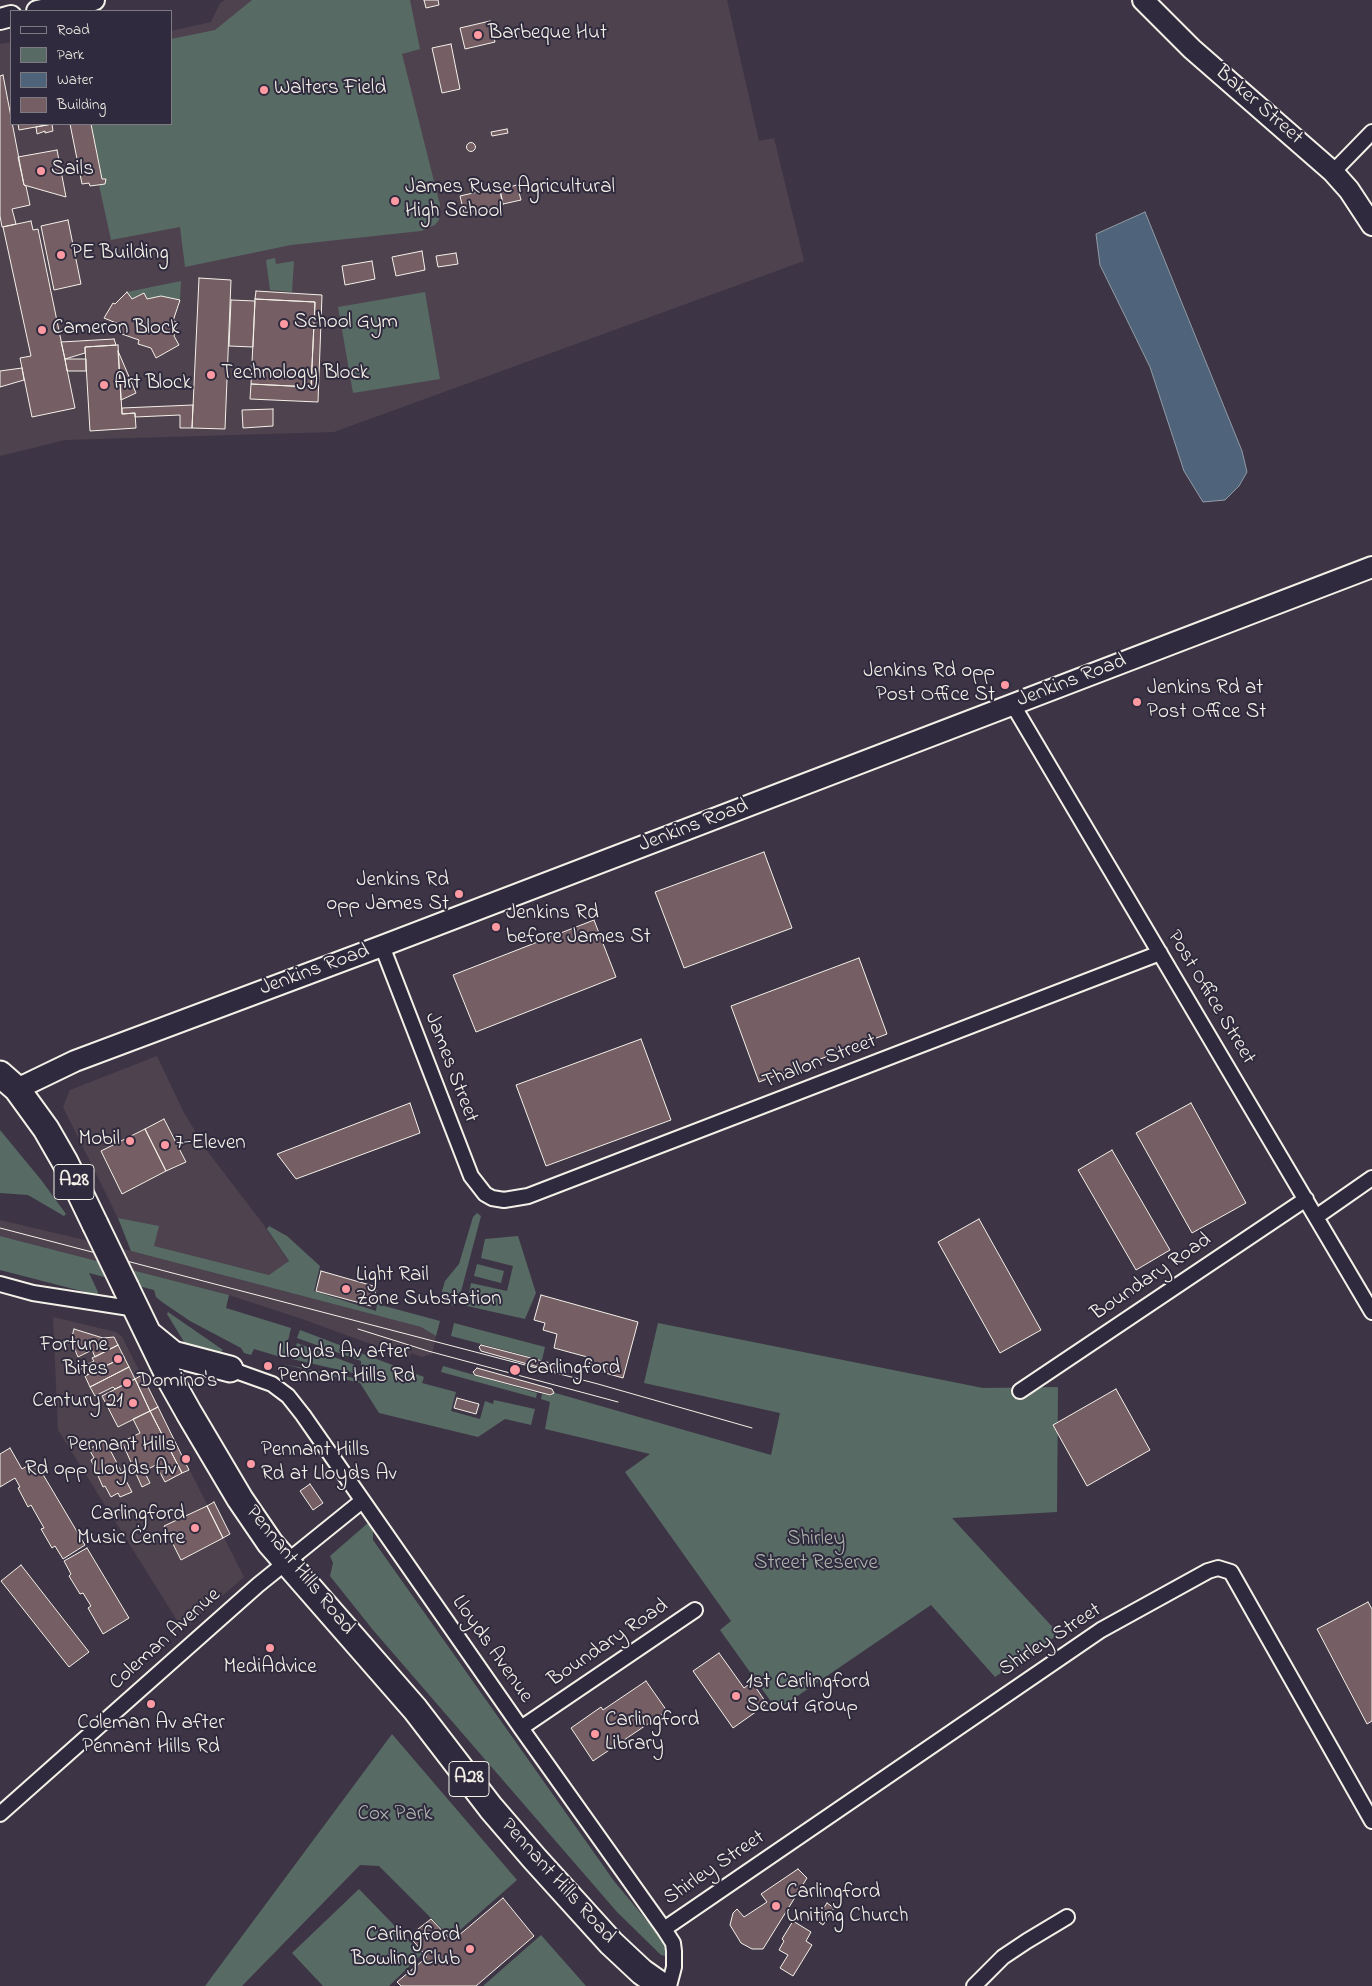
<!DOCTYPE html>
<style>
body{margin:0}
#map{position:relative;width:1372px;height:1986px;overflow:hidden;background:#3d3545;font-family:"Indie Flower",sans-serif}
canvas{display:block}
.legend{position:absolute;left:10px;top:10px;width:162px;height:115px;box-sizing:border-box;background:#2f2a3d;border:1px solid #7e7a81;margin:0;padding:6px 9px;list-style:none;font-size:15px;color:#f4f1e8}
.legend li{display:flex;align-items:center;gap:10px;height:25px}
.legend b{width:25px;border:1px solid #7e7a81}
</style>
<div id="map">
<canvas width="1372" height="1986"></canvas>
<ul class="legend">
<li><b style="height:6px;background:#2f2a3d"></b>Road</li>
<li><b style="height:14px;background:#586a64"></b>Park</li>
<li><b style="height:14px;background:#4f637a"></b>Water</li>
<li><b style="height:14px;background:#755f64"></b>Building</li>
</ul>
</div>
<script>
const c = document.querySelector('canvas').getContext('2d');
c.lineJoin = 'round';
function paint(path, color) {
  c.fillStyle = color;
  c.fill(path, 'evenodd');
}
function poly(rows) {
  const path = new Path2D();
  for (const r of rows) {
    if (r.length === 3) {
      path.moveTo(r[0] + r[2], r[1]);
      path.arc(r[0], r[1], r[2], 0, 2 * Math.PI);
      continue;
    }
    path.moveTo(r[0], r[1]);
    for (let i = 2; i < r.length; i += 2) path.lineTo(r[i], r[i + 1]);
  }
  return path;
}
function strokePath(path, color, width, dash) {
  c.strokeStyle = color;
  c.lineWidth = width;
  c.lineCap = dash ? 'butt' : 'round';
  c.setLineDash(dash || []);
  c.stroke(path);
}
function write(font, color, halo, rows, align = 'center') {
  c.font = font + ' "Indie Flower",sans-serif';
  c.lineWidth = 4;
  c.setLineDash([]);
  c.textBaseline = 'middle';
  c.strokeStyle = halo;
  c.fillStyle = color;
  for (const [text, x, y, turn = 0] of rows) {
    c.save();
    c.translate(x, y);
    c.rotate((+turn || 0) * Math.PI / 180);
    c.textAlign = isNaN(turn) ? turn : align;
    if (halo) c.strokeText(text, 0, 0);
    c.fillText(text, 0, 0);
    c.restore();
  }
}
const built = poly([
 [225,0,727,0,759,141,774,138,804,261,334,432,65,440,0,456,0,44,11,42,11,124,171,124,171,31,211,22,220,3],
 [157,1056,184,1113,208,1152,263,1224,289,1262,269,1275,153,1246,158,1227,118,1218,63,1107,70,1090],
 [0,1220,131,1251,421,1327,436,1336,432,1354,422,1357,411,1353,409,1358,305,1320,229,1295,0,1236],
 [53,1317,116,1332,122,1337,244,1577,183,1630,58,1430]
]);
const green = poly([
 [252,0,410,0,420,49,402,54,440,205,439,220,435,225,421,231,291,245,185,267,180,227,111,240,99,185,105,184,105,179,102,179,91,124,171,124,171,39,215,30],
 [275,258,276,264,294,261,292,292,270,290,266,260],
 [181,281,180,300,162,296,147,299,144,293,132,299,127,292],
 [425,292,440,379,353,393,338,307],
 [0,1130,42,1181,66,1214,64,1216,28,1195,0,1193],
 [477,1213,481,1216,458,1303,453,1306,445,1298,442,1291,445,1281,459,1264,473,1217],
 [118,1218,159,1226,154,1246,269,1275,289,1261,267,1229,269,1226,287,1236,320,1266,314,1291,376,1311,377,1304,440,1321,436,1336,421,1327,131,1251],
 [0,1236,229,1295,226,1308,291,1328,284,1358,254,1349,251,1355,244,1353,241,1348,190,1321,162,1302,156,1297,154,1290,89,1273,98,1292,97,1295,0,1270],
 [518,1236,536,1293,525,1319,467,1306,471,1283,507,1291,513,1266,481,1258,485,1239],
 [477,1264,504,1271,501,1283,474,1276],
 [168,1312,223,1350,219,1354,189,1350,167,1314],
 [454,1323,545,1347,542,1360,451,1336],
 [658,1323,983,1388,1058,1387,1057,1512,952,1518,1059,1634,995,1677,931,1605,777,1710,720,1630,731,1621,625,1472,650,1454,545,1429,550,1402,541,1399,542,1394,551,1396,552,1392,771,1455,780,1413,644,1383],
 [300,1330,424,1377,422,1383,456,1392,451,1411,480,1419,485,1401,493,1404,494,1400,535,1409,531,1425,505,1419,478,1437,379,1413,360,1383,283,1364,354,1378,361,1382,361,1361,297,1338],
 [297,1343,355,1365,353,1373,292,1359],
 [443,1366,537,1393,536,1398,441,1372],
 [369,1522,373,1528,373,1540,614,1881,663,1940,666,1946,665,1956,661,1955,617,1912,373,1630,330,1576,333,1563,330,1556],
 [392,1734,517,1880,451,1938,379,1866,360,1865,242,1986,205,1986],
 [359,1889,422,1954,389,1986,323,1986,292,1953],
 [541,1935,586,1986,483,1986]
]);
const water = poly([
 [1145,212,1242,451,1247,472,1239,486,1225,500,1203,502,1184,471,1150,367,1100,265,1096,234,1145,212]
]);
const building = poly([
 [424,0,438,0,439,5,426,8,424,0],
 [490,21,495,42,465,49,460,28,490,21],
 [451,44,460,89,442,93,432,48,451,44],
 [3,75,24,185,26,186,30,205,12,209,16,224,2,227,0,216,0,76,3,75],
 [18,124,52,124,19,130,18,124],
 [52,124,53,131,45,133,45,131,37,134,36,127,52,124],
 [70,124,91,124,102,179,106,179,105,184,90,186,89,183,82,184,70,124],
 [507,129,508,133,492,136,491,132,507,129],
 [471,147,4.5],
 [57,150,66,197,24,185,18,157,57,150],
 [517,185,521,200,503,204,500,189,517,185],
 [499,187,503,205,464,213,460,196,499,187],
 [68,220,81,284,54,290,41,226,68,220],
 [31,221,33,230,38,229,75,408,32,417,20,358,31,356,3,227,31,221],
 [422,251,425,270,396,276,392,257,422,251],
 [456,253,458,264,438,267,436,256,456,253],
 [372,261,375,279,345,285,342,266,372,261],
 [199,278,231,280,225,429,192,428,199,278],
 [256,291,322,295,318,402,250,399,251,384,311,387,315,302,255,299,256,291],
 [127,292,132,299,144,293,147,299,161,296,180,300,173,321,178,322,174,336,179,345,156,358,151,348,138,344,139,340,119,333,121,325,104,318,113,303,115,304,127,292],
 [255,299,315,302,311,387,251,384,255,299],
 [231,300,255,301,253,347,229,346,231,300],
 [114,339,116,345,85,347,85,353,65,359,61,342,114,339],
 [118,345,122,414,135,413,136,428,90,431,85,347,118,345],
 [118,351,136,393,121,400,118,351],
 [65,359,86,359,86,371,67,371,65,359],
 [22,368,24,380,0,387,0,371,22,368],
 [193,405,192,428,180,428,180,415,135,417,135,413,122,414,122,408,193,405],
 [273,409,273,426,243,428,242,410,273,409],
 [764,852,792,928,684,968,655,892,764,852],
 [594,920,616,977,476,1032,453,975,594,920],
 [859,958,887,1034,759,1082,731,1006,859,958],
 [641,1039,671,1120,546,1166,516,1085,641,1039],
 [410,1103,420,1133,296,1179,277,1154,410,1103],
 [1191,1103,1246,1203,1192,1233,1136,1133,1191,1103],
 [164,1119,186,1162,166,1171,145,1129,164,1119],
 [145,1129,166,1171,122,1194,101,1151,145,1129],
 [1112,1150,1170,1250,1136,1270,1078,1170,1112,1150],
 [979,1219,1041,1330,1000,1353,938,1242,979,1219],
 [321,1271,377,1287,371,1306,316,1291,321,1271],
 [541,1295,638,1322,623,1378,588,1368,591,1358,554,1348,557,1334,543,1330,545,1323,534,1320,541,1295],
 [74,1329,103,1338,114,1337,118,1345,95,1357,92,1350,78,1357,71,1340,74,1329],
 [118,1345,124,1357,85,1376,81,1368,94,1361,92,1358,118,1345],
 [481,1345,558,1365,560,1369,556,1372,481,1351,479,1347,481,1345],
 [124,1357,129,1367,90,1387,85,1376,124,1357],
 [129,1367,135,1379,115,1389,113,1387,95,1396,90,1387,129,1367],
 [477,1368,552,1389,554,1393,550,1395,475,1375,473,1372,477,1368],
 [142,1375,158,1407,150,1411,135,1379,142,1375],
 [135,1379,150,1411,118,1427,102,1396,135,1379],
 [1116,1389,1150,1450,1087,1486,1053,1425,1116,1389],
 [457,1398,479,1404,476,1414,454,1408,457,1398],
 [158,1407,189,1470,182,1473,150,1411,158,1407],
 [150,1411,182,1473,165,1482,156,1465,144,1471,150,1483,142,1487,122,1442,140,1433,133,1419,150,1411],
 [103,1442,106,1447,108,1446,132,1492,120,1497,118,1493,111,1497,105,1486,103,1487,91,1460,94,1458,89,1449,103,1442],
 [10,1448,22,1469,35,1461,85,1545,63,1559,55,1546,52,1548,41,1529,44,1528,31,1505,28,1507,18,1488,20,1487,15,1478,0,1487,0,1454,10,1448],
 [310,1484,323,1503,313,1510,300,1491,310,1484],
 [214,1502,230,1534,223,1538,207,1506,214,1502],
 [207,1506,223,1538,181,1560,164,1526,207,1506],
 [87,1548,129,1618,103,1634,88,1608,91,1606,83,1593,80,1594,69,1576,71,1574,64,1561,87,1548],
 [21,1565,89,1652,69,1667,1,1581,21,1565],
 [1368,1602,1372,1609,1372,1721,1367,1724,1317,1629,1368,1602],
 [719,1653,744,1688,752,1682,767,1704,733,1728,693,1671,719,1653],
 [646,1681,667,1711,593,1761,571,1728,601,1707,603,1710,646,1681],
 [798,1869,807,1878,763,1949,752,1949,741,1943,730,1925,733,1913,737,1909,744,1917,767,1902,761,1894,798,1869],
 [503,1898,534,1936,476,1986,401,1986,397,1982,427,1957,409,1936,431,1919,452,1941,503,1898],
 [827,1903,834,1908,823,1925,816,1920,827,1903],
 [793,1921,811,1932,806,1941,812,1945,793,1976,780,1968,788,1955,779,1950,784,1941,782,1939,793,1921]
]);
const street = poly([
 [1333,172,1372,132],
 [1013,705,1372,1312],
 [382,946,471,1176,485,1194,492,1198,504,1200,528,1196,1160,953],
 [1316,1217,1372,1178],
 [0,1284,33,1293,136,1309],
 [230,1369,272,1384,288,1396,303,1415,521,1728,664,1929,673,1943,674,1951,674,1967,669,1986],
 [1020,1391,1306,1199],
 [521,1728,695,1610],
 [0,1814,258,1585,362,1501],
 [664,1929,1101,1630,1208,1571,1218,1568,1231,1572,1372,1821],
 [974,1986,1003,1957,1027,1941,1067,1917]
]);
const secondary = poly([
 [1143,0,1192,49,1333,172,1349,190,1372,225],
 [37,11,94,0],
 [0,19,11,16],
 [17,1089,75,1061,382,946,1372,567]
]);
const highway = poly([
 [0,1074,17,1089,46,1129,65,1162,95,1224],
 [126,1288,171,1381,189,1413,240,1499,270,1543,415,1709,491,1808,534,1858,611,1943,642,1972,662,1986],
 [151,1336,173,1354,230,1369]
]);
const tram = poly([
 [0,1228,598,1384,752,1428],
 [358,1329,428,1351,618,1402]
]);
const highwayBridge = poly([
 [95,1224,126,1288]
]);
const markers = [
 [478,35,5,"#ff9aa2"],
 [264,90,5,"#ff9aa2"],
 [41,171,5,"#ff9aa2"],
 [395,201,5,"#ff9aa2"],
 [61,255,5,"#ff9aa2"],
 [284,324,5,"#ff9aa2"],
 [42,330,5,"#ff9aa2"],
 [211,375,5,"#ff9aa2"],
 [104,385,5,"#ff9aa2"],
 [1005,685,5,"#ff9aa2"],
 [1137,702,5,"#ff9aa2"],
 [459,894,5,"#ff9aa2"],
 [496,927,5,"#ff9aa2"],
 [130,1141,5,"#ff9aa2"],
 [165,1145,5,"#ff9aa2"],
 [346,1289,5,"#ff9aa2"],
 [118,1359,5,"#ff9aa2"],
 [268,1366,5,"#ff9aa2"],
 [515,1370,6,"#ff9aa2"],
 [127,1383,5,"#ff9aa2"],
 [133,1403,5,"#ff9aa2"],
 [186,1459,5,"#ff9aa2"],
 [251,1464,5,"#ff9aa2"],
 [195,1528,5,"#ff9aa2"],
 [270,1648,5,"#ff9aa2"],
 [736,1696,5,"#ff9aa2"],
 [151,1704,5,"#ff9aa2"],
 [595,1734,5,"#ff9aa2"],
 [776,1906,5,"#ff9aa2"],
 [470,1949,5,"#ff9aa2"]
];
const shields = [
 [74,1182,40],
 [469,1779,40]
];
const shieldNames = [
 ["A28",74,1182],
 ["A28",469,1779]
];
const poiNames = [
 ["Barbeque Hut",488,35],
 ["Walters Field",274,90],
 ["Sails",51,171],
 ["James Ruse Agricultural",405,189],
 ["High School",405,213],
 ["PE Building",71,255],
 ["School Gym",294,324],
 ["Cameron Block",52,330],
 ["Technology Block",221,375],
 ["Art Block",114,385],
 ["Jenkins Rd opp",995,673,"right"],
 ["Post Office St",995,697,"right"],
 ["Jenkins Rd at",1147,690],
 ["Post Office St",1147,714],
 ["Jenkins Rd",449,882,"right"],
 ["opp James St",449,906,"right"],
 ["Jenkins Rd",506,915],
 ["before James St",506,939],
 ["Mobil",120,1141,"right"],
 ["7-Eleven",175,1145],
 ["Light Rail",356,1277],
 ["Zone Substation",356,1301],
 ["Fortune",108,1347,"right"],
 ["Bites",108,1371,"right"],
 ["Lloyds Av after",278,1354],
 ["Pennant Hills Rd",278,1378],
 ["Carlingford",526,1370],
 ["Domino's",137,1383],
 ["Century 21",123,1403,"right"],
 ["Pennant Hills",176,1447,"right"],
 ["Rd opp Lloyds Av",176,1471,"right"],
 ["Pennant Hills",261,1452],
 ["Rd at Lloyds Av",261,1476],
 ["Carlingford",185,1516,"right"],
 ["Music Centre",185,1540,"right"],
 ["MediAdvice",270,1669,"center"],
 ["1st Carlingford",746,1684],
 ["Scout Group",746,1708],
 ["Carlingford",605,1722],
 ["Library",605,1746],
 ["Coleman Av after",151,1725,"center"],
 ["Pennant Hills Rd",151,1749,"center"],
 ["Carlingford",786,1894],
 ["Uniting Church",786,1918],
 ["Carlingford",460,1937,"right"],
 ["Bowling Club",460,1961,"right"]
];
const streetNames = [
 ["Baker Street",1258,106,41],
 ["Jenkins Road",1072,682,-21],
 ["Jenkins Road",694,827,-21],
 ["Jenkins Road",315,971,-20],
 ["Post Office Street",1210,998,59],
 ["Thallon Street",820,1063,-21],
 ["James Street",450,1068,69],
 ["Boundary Road",1152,1278,-34],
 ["Pennant Hills Road",299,1571,51],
 ["Coleman Avenue",166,1640,-42],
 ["Shirley Street",1051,1641,-33],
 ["Boundary Road",609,1644,-34],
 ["Lloyds Avenue",491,1650,55],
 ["Shirley Street",715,1869,-34],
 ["Pennant Hills Road",557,1882,48]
];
const parkNames = [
 ["Shirley",816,1541],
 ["Street Reserve",816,1565],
 ["Cox Park",395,1816]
];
paint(built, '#4e424e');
paint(green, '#586a64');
paint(water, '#4f637a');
strokePath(water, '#919ca6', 1);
paint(building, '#755f64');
strokePath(building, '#f4f1e8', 1);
strokePath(street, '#f4f1e8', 18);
strokePath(secondary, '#f4f1e8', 24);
strokePath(highway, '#f4f1e8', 29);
strokePath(street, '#2f2a3d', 14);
strokePath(secondary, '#2f2a3d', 20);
strokePath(highway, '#2f2a3d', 25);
strokePath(tram, '#f4f1e8', 1);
strokePath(highwayBridge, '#f4f1e8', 29, []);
strokePath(highwayBridge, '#2f2a3d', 25);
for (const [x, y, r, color] of markers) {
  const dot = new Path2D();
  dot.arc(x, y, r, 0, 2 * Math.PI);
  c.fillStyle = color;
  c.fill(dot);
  strokePath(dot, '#2f2a3d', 2);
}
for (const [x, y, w] of shields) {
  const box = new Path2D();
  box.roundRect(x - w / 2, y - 17.5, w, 35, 4);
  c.fillStyle = '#2f2a3d';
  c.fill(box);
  strokePath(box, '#f4f1e8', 1);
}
write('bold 20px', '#f4f1e8', null, shieldNames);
write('21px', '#f4f1e8', '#2f2a3d', poiNames, 'left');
write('21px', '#f4f1e8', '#2f2a3d', streetNames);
write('21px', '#aeb4ad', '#2f2a3d', parkNames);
</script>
